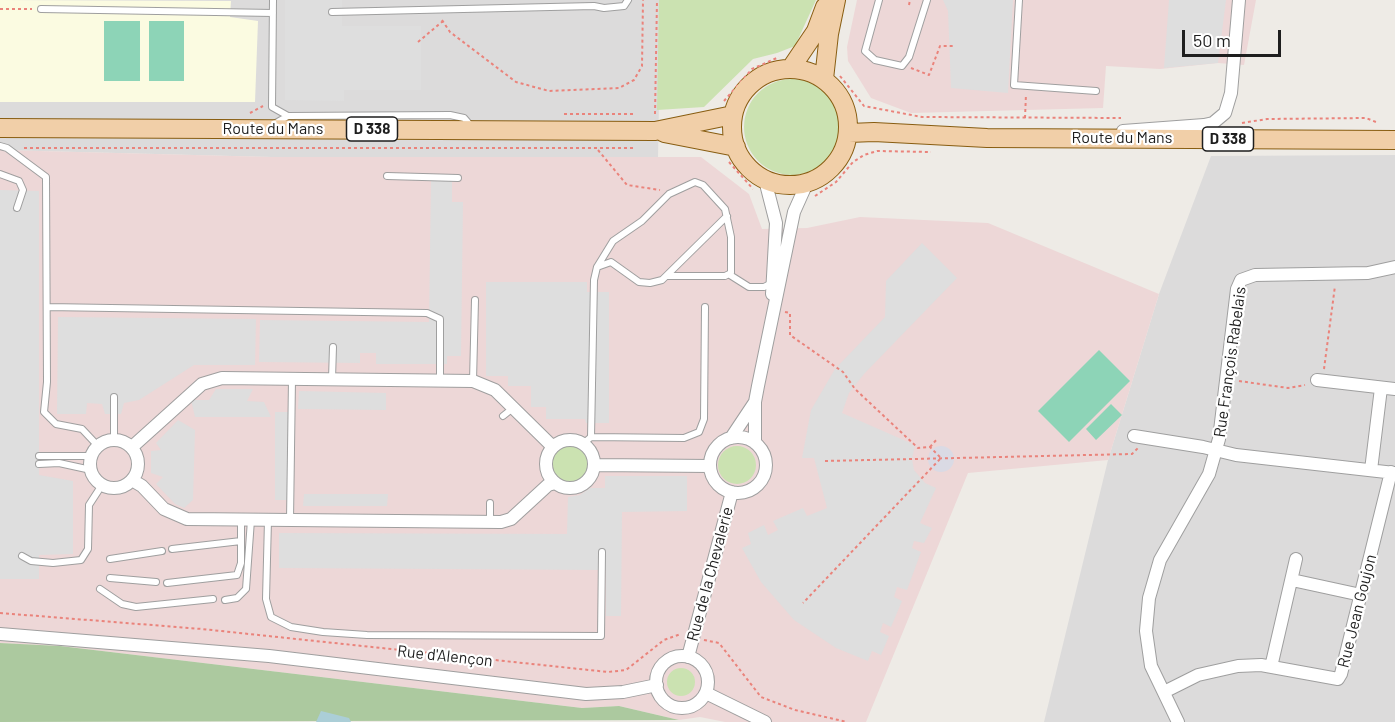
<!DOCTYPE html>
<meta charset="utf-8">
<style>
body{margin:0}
#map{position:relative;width:1395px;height:722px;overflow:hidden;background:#eeebe6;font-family:Barlow,sans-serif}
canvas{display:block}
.scale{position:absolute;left:1182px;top:30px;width:99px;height:27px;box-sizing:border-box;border:3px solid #1e1e1e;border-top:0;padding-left:8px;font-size:18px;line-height:21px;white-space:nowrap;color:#1e1e1e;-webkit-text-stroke:4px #fff;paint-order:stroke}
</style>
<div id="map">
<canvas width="1395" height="722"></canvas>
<div class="scale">50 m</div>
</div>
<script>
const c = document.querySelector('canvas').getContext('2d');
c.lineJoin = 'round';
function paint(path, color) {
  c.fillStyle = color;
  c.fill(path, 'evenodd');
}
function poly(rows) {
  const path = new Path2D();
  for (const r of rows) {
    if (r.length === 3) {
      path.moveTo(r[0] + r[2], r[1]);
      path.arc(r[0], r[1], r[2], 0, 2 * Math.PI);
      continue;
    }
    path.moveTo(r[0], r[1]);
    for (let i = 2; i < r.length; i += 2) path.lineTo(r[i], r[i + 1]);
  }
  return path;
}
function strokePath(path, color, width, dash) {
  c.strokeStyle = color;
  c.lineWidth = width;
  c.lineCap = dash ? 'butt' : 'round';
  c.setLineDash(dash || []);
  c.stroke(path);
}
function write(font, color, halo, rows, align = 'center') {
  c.font = font + ' Barlow,sans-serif';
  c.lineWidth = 4.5;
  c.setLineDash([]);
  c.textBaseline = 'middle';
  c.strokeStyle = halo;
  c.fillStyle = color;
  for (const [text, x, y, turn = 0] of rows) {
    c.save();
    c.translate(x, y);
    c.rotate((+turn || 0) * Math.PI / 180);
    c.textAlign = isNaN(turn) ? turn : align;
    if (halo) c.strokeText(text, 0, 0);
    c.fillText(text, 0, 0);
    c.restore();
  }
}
const residential = poly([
 [0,0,661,0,658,157,271,157,0,150],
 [1395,155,1395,722,1044,722,1108,460,1159,294,1211,156]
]);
const commercial = poly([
 [857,0,1256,0,1244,65,1218,63,1160,69,1106,66,1103,108,911,113,871,98,848,61,847,47],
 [0,150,271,157,701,157,749,194,762,229,807,228,860,217,988,223,1159,294,1108,460,968,473,866,722,725,722,700,717,679,720,619,706,582,708,60,646,0,643]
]);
const education = poly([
 [0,0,231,1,230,17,258,21,255,102,0,102]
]);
const grass = poly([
 [659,0,816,0,795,46,777,53,753,59,704,107,657,110],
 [792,127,48],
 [737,465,19],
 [570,464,18],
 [681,682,14]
]);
const forest = poly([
 [0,643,60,646,582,708,619,706,679,720,0,722]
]);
const pitch = poly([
 [104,21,140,21,140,81,104,81],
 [149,21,184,21,184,81,149,81],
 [1099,350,1130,381,1069,442,1038,411],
 [1111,404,1122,415,1096,440,1086,429]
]);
const parking = poly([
 [285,0,342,0,342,26,421,26,421,90,344,90,344,101,285,100],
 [943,0,1013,0,1008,93,951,88,948,11],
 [1169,0,1226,0,1218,63,1164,68],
 [431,181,452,181,452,202,463,202,461,356,447,356,447,364,376,364,376,353,360,353,360,363,259,362,260,320,429,322],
 [0,190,39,191,39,475,73,481,73,554,39,555,39,579,0,579],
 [922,243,957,278,864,374,849,393,842,413,915,445,912,459,914,470,925,483,936,488,920,523,932,528,924,543,914,541,912,548,921,552,907,590,897,587,894,597,902,601,891,627,883,623,880,632,889,636,881,655,872,651,868,661,836,648,794,620,761,582,742,548,751,544,748,533,764,525,768,535,778,530,773,521,803,508,807,516,827,508,814,458,802,458,811,410,835,369,885,317,886,281],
 [486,282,587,282,587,292,609,292,609,423,586,423,585,419,546,419,546,407,531,407,531,386,508,386,508,376,486,376],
 [58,317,256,319,255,365,194,365,139,400,124,403,121,414,105,414,102,404,87,403,86,414,57,414],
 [216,389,253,389,247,401,264,402,271,417,195,417,191,400,209,400],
 [299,391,386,393,386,410,298,409],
 [275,412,292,412,291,500,275,500],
 [178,420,195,430,193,500,184,508,175,504,156,484,163,477,151,473,151,451,161,450,156,443],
 [605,476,687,476,687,511,622,512,621,616,606,616,606,570,279,568,279,533,567,534,568,497,580,495,590,488,605,488],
 [304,494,388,494,387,506,303,506]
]);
const plaza = poly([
 [941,459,13]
]);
const water = poly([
 [321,711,349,718,351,722,316,722]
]);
const path = poly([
 [909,5,910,0],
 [0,9,32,9],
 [442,20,450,32,516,82,549,91,619,88,634,80,642,66,643,0],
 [418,42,443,21],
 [911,68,929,75,940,46,953,46],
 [840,76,864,106,922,117,1121,118],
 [724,101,752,69,779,57],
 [250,113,263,106],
 [564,114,636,114],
 [655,114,657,0],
 [1025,118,1026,94],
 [1242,123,1267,119,1366,118,1376,122,1376,125],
 [24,148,636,148],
 [598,150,627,185,660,190],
 [729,162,753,189],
 [815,196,836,182,853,162,864,155,877,151,931,152],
 [785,312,790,313,790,335,843,372,855,389,918,448,930,447,941,458,803,603],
 [1324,369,1335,286],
 [1239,381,1288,388,1305,385],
 [930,447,938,438],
 [825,461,1132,454,1138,448],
 [0,613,202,629,608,672,626,670,664,640,681,634],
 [704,640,719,643,761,697,795,710,847,722]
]);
const service = poly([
 [273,0,272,107,288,116],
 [879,0,865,51,875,60,902,66,909,57,927,0],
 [1019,0,1014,85,1096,91],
 [41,9,273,13],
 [332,12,594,6,604,8,624,6,628,0],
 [274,124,288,116,450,115,464,118,471,126],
 [0,146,7,148,46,177,47,382,44,412,56,424,82,429,98,446],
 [0,174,19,181,23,190,17,208],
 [387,176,458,178],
 [730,275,749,287,764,287,772,283],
 [668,276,725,276,731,273,731,237,725,209,703,185,695,182,669,194,642,221,613,241,597,267,611,262,639,282,650,283,662,280,727,216],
 [47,307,427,313,440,319,440,380],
 [332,379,333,347],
 [473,381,475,300],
 [503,416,513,408],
 [591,437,684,438,699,432,704,419,705,307],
 [114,439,114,397],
 [583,444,591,437,594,280,597,267],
 [39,456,92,456],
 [39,464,59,463,91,470],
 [268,520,266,599,271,617,291,627,323,632,367,635,601,636,602,552],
 [290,520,292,379],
 [490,522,490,503],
 [172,549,241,541],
 [22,556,31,561,53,563,81,560,88,549,89,505,102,485],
 [110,559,162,551],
 [110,578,156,582],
 [167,583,237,575,241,563,241,519],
 [100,589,122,604,136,607,213,599],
 [225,600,237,598,246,589,251,520]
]);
const minor = poly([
 [1123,131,1204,125,1213,123,1225,113,1231,93,1239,0],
 [765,180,776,223,772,294],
 [1317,380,1395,389],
 [1134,436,1203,447,1236,455,1395,473],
 [738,465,28],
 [731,438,755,402],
 [114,464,24],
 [570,464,24],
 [755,443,755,402,758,386,794,212,807,183],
 [132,447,202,384,222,378,473,381,495,390,553,447],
 [594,465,710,466],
 [1371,470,1381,388],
 [132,480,142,486,164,509,187,519,501,522,511,519,548,485,555,483],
 [1292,580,1361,595],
 [0,634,269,656,586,694,623,692,657,685],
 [682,682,26],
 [688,657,732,492],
 [1271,667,1296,559],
 [1164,692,1198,675,1238,666,1261,665,1338,679,1341,674,1391,472],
 [706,693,765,722],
 [1178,722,1151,666,1146,631,1149,598,1160,560,1209,474,1219,439,1237,289,1241,280,1255,275,1368,273,1395,267]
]);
const primary = poly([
 [791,68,816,31,825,7],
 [790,127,58],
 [824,79,829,34,836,0],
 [0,128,655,131,733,115],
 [664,133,736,147],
 [849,133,874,132,987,138,1395,140]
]);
const shields = [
 [372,129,51],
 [1228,139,51]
];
const shieldNames = [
 ["D 338",372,129],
 ["D 338",1228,139]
];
const streetNames = [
 ["Route du Mans",273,129],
 ["Route du Mans",1122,138],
 ["Rue François Rabelais",1230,362,-82],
 ["Rue de la Chevalerie",710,574,-75],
 ["Rue Jean Goujon",1357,611,-76],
 ["Rue d'Alençon",445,656,6]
];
paint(residential, '#dcdbdb');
paint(commercial, '#edd7d7');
paint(education, '#fbfbe1');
paint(grass, '#cbe2b1');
paint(forest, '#acc99f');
paint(pitch, '#8dd4b7');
paint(parking, '#dedede');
paint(plaza, '#dadae4');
paint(water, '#abced7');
strokePath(service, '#9f9f9f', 8);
strokePath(minor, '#9f9f9f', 14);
strokePath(primary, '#885d11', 20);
strokePath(path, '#ea837b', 2, [3, 3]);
strokePath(service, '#fff', 6);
strokePath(minor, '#fff', 12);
strokePath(primary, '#f1cfa8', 18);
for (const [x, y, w] of shields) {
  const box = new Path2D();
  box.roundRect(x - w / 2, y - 12, w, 24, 4.5);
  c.fillStyle = '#fff';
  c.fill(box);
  strokePath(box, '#1e1e1e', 1.5);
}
write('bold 15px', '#1e1e1e', null, shieldNames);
write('16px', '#1e1e1e', '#fff', streetNames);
</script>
